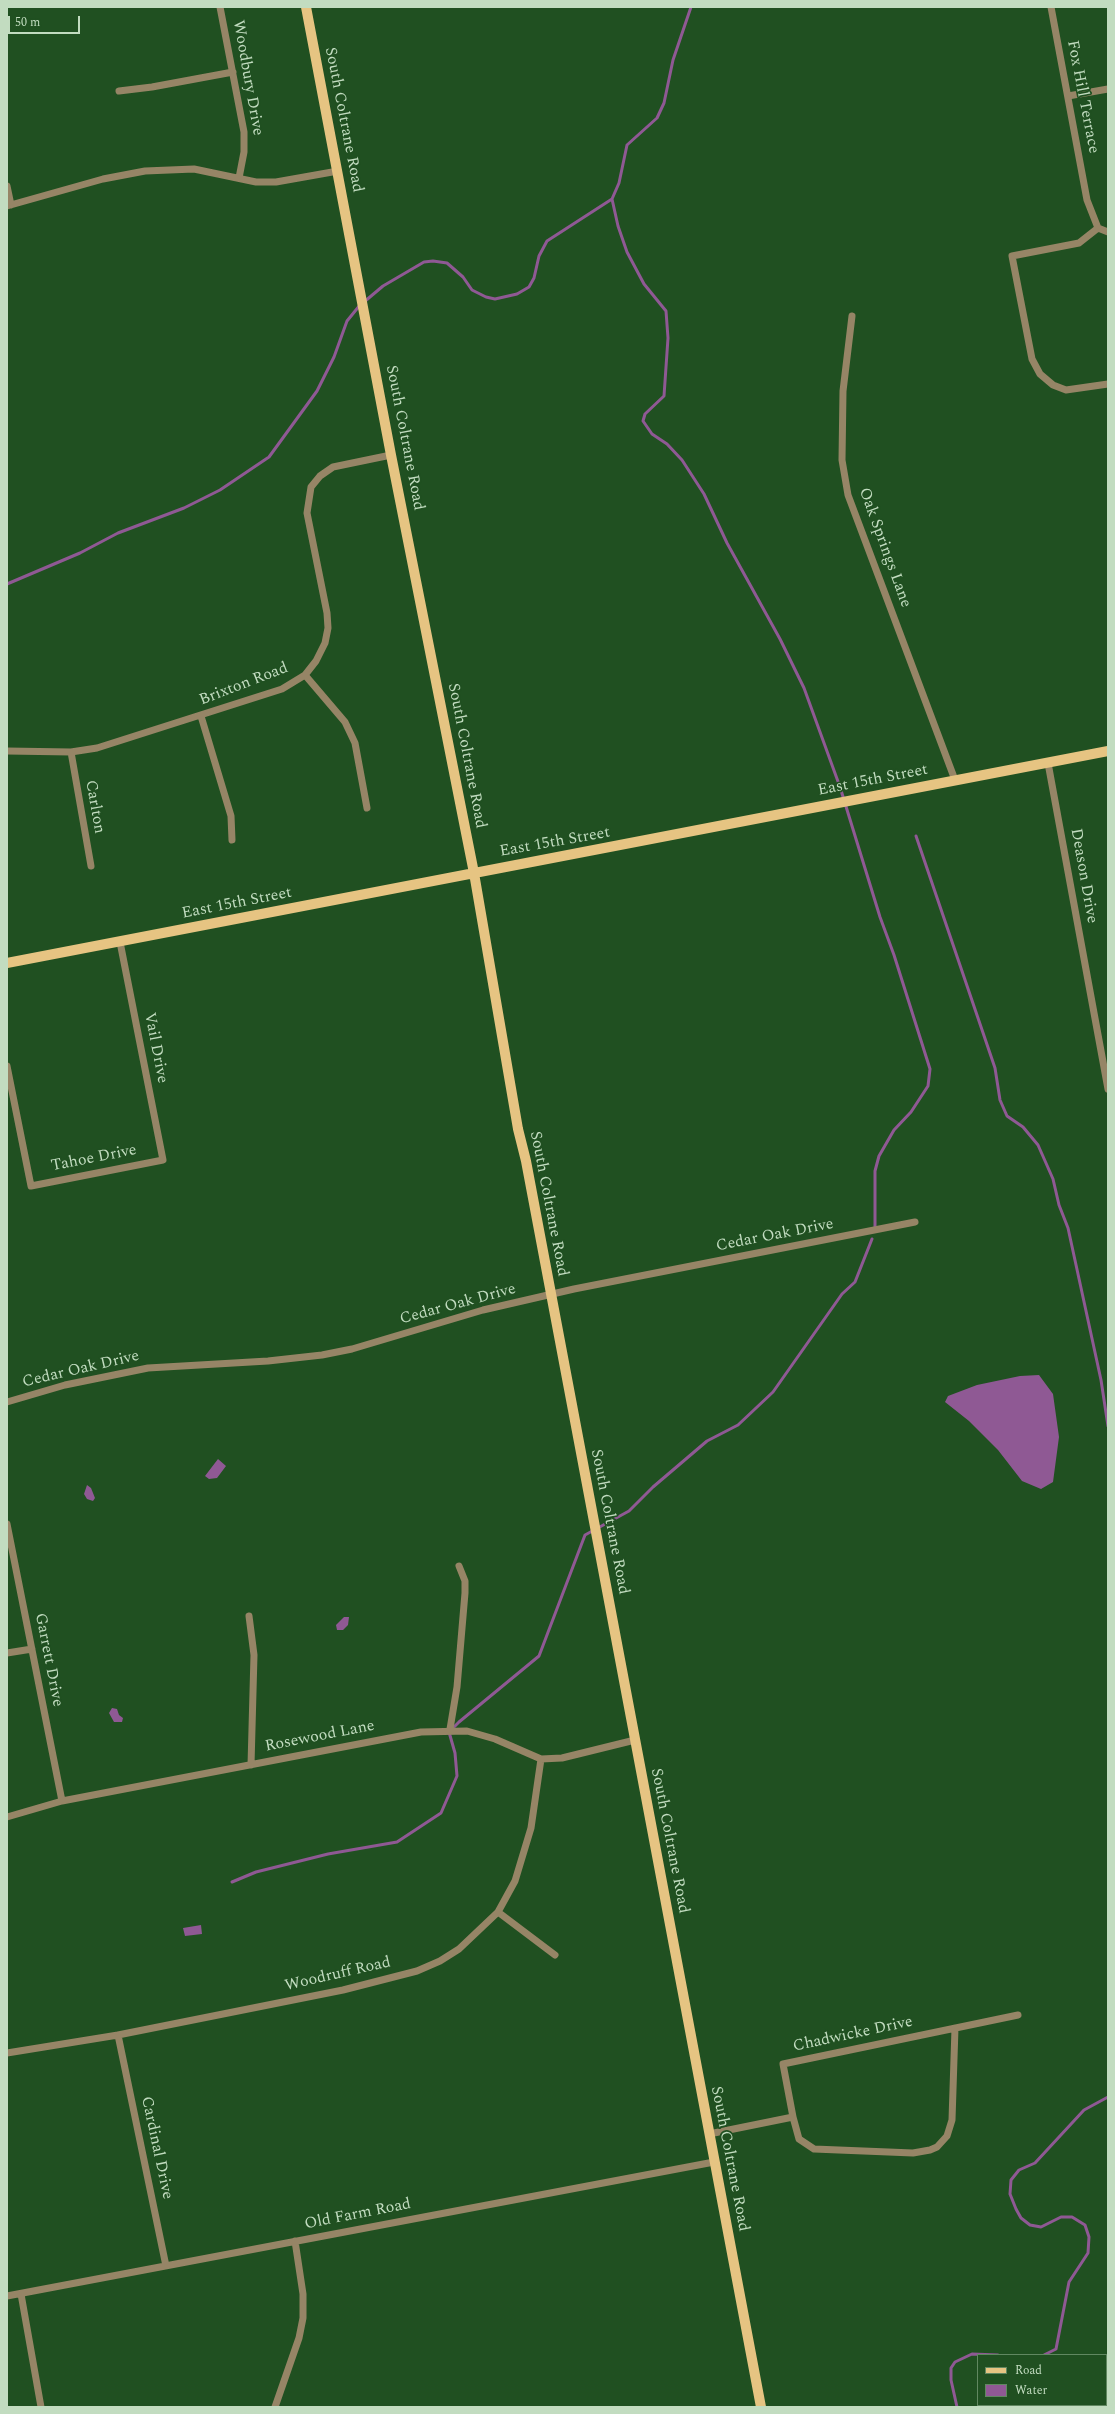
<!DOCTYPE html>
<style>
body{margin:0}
#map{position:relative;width:1115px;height:2414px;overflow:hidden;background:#205021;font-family:Spectral,serif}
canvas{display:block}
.frame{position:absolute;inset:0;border:8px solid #c2dcc0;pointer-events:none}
.legend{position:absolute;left:977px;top:2354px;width:130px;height:52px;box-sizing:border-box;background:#205021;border:1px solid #618861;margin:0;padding:5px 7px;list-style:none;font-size:12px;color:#c2dcc0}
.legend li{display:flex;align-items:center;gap:8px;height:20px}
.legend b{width:20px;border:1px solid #618861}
.scale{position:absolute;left:8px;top:16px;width:72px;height:18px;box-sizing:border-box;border:2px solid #c2dcc0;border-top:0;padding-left:5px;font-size:12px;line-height:14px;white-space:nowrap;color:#c2dcc0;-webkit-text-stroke:3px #205021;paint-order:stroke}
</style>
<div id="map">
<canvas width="1115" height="2414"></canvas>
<div class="frame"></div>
<ul class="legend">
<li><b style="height:5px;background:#e6c482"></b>Road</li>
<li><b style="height:11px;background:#8f5994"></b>Water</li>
</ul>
<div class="scale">50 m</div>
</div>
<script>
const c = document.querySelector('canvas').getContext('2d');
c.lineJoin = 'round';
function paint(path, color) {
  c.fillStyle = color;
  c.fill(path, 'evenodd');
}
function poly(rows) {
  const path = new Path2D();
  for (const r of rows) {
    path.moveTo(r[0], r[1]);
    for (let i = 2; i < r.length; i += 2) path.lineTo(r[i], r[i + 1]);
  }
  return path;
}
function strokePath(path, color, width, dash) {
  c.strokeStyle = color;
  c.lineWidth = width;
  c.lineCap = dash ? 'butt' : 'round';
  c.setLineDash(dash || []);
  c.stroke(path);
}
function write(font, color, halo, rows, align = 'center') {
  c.font = font + ' Spectral,serif';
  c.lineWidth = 3.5;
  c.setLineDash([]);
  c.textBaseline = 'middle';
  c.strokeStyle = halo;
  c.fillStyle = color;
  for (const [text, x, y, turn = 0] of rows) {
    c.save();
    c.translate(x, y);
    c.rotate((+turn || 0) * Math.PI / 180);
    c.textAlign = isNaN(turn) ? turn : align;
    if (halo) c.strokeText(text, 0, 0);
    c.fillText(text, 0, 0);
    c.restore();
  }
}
const water = poly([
 [1039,1375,1053,1394,1059,1437,1053,1482,1041,1489,1022,1481,998,1450,969,1421,945,1402,948,1396,977,1385,1020,1376],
 [218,1459,226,1466,217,1478,209,1479,205,1476],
 [87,1485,91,1488,95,1498,93,1501,87,1499,84,1494],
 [344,1617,349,1617,348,1625,343,1630,337,1630,336,1625],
 [112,1708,117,1709,119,1715,123,1718,122,1722,114,1722,109,1713],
 [201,1925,202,1934,185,1936,183,1928]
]);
const stream = poly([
 [691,7,673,60,664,103,657,118,627,145,619,183,612,199,618,226,627,252,644,284,666,311,668,338,664,396,645,414,643,421,652,434,667,444,682,460,704,494,727,543,780,639,804,688,840,787,880,917,894,955,930,1069,928,1086,911,1112,894,1130,879,1156,875,1171,875,1230],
 [364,302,383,286,424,262,433,261,447,263,463,277,472,290,486,297,495,299,517,294,529,287,534,278,539,256,547,241,612,199],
 [7,584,80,553,118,533,184,508,220,490,269,457,317,391,334,357,347,321,360,305],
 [916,836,995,1068,1000,1100,1007,1116,1023,1127,1038,1145,1053,1179,1059,1205,1068,1228,1101,1380,1108,1426],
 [232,1882,256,1872,328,1854,397,1842,441,1813,457,1776,455,1753,449,1732,459,1722,539,1656,585,1535,629,1511,653,1487,707,1441,738,1425,773,1392,842,1294,855,1282,872,1239],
 [1044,2355,1056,2349,1069,2282,1088,2253,1089,2237,1085,2225,1072,2217,1061,2217,1041,2227,1030,2225,1021,2218,1016,2209,1010,2194,1011,2180,1019,2170,1035,2163,1084,2110,1108,2097],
 [957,2407,951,2380,951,2368,955,2362,972,2354,998,2355]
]);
const minor = poly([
 [220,7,244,132,244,152,239,178],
 [1051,7,1087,200,1098,228,1108,232],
 [119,91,152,87,233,72],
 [1068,96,1108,89],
 [7,186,11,205],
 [7,206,103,179,145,171,194,169,256,182,276,182,338,171],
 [1098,228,1079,243,1012,256,1032,359,1040,374,1053,385,1066,390,1108,384],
 [852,316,843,391,842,460,848,495,955,780],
 [305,675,345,722,355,743,367,808],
 [201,716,231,816,232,840],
 [7,751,71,752,97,748,282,689,305,675,316,661,325,643,328,628,327,613,307,513,311,487,320,476,333,467,391,455],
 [71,752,91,866],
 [1048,763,1108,1089],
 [7,1066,31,1186,163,1160,120,942],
 [7,1402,65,1385,148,1368,268,1361,322,1355,352,1349,483,1310,574,1289,915,1222],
 [7,1524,62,1801],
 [249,1616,254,1655,251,1765],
 [7,1653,32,1649],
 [450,1729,457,1687,465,1593,465,1581,459,1566],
 [7,1817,62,1801,421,1732,467,1731,495,1739,541,1759,562,1758,635,1740],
 [498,1912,555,1955],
 [118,2035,166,2266],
 [7,2053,118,2035,343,1990,417,1971,440,1961,459,1949,498,1912,515,1881,531,1828,541,1759],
 [793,2117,799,2139,814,2149,913,2153,930,2150,937,2147,947,2136,952,2120,955,2028],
 [709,2134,793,2117,783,2064,1018,2015],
 [21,2294,41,2407],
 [7,2296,714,2162],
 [275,2407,299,2338,303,2318,303,2294,295,2241]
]);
const major = poly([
 [306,7,391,455,474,873,518,1129,526,1161,761,2407],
 [7,963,1108,751]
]);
const streetNames = [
 ["Woodbury Drive",247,78,80],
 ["Fox Hill Terrace",1082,97,79],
 ["South Coltrane Road",343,120,79],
 ["South Coltrane Road",404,438,79],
 ["Oak Springs Lane",884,548,70],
 ["Brixton Road",244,685,-21],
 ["South Coltrane Road",466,756,79],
 ["East 15th Street",873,781,-11],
 ["Carlton",94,807,80],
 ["East 15th Street",555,843,-10],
 ["Deason Drive",1083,876,80],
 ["East 15th Street",237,904,-11],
 ["Vail Drive",155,1048,79],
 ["Tahoe Drive",94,1159,-11],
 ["South Coltrane Road",548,1204,79],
 ["Cedar Oak Drive",775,1236,-11],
 ["Cedar Oak Drive",458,1305,-15],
 ["Cedar Oak Drive",81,1370,-13],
 ["South Coltrane Road",609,1522,79],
 ["Garrett Drive",48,1660,79],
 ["Rosewood Lane",320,1737,-11],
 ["South Coltrane Road",669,1841,79],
 ["Woodruff Road",338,1975,-13],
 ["Chadwicke Drive",853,2035,-12],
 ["Cardinal Drive",156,2148,78],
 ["South Coltrane Road",729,2159,79],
 ["Old Farm Road",358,2215,-11]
];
paint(water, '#8f5994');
strokePath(stream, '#8f5994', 3);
strokePath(minor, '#968566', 7);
strokePath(major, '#e6c482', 10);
write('16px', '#c2dcc0', '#205021', streetNames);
</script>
